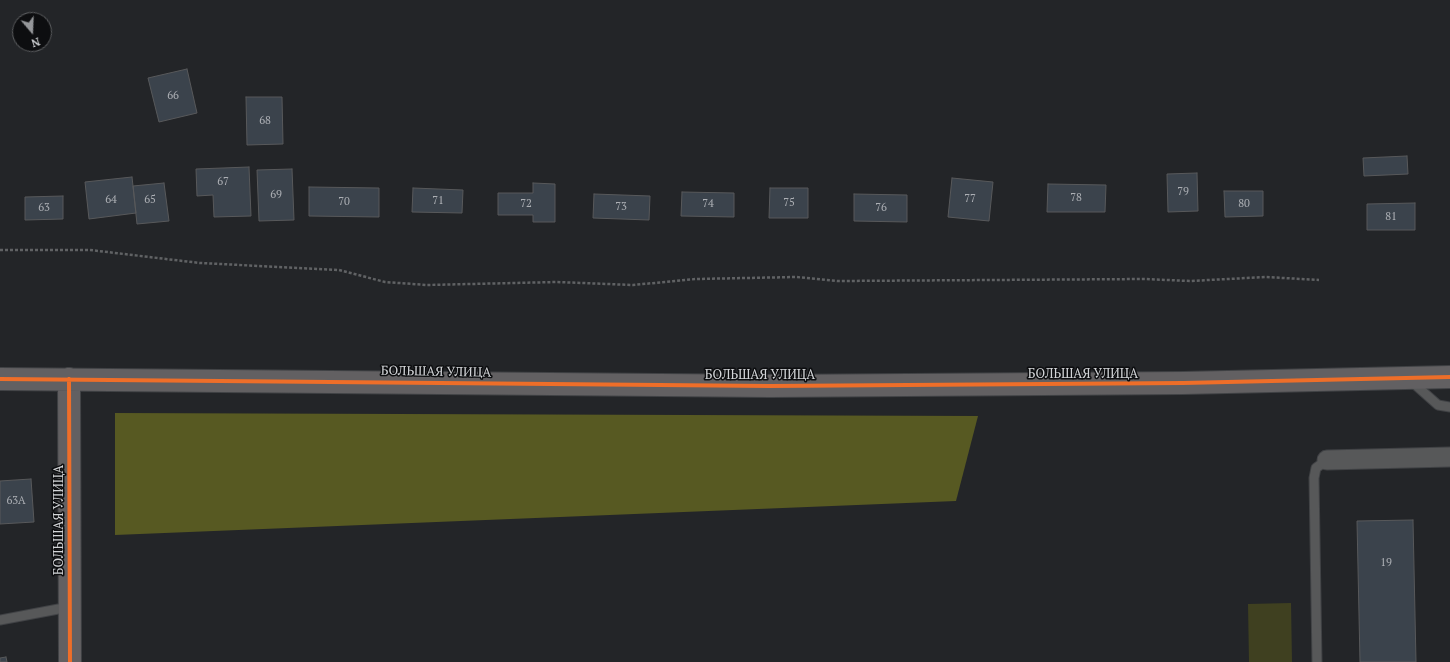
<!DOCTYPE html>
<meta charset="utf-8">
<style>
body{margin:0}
#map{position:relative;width:1450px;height:662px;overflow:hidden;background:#232528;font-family:"PT Serif",serif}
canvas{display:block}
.north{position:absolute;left:12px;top:12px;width:40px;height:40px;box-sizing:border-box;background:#0d0e10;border:1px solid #5c5e60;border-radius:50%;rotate:161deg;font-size:11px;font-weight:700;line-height:16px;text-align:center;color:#d3d5d8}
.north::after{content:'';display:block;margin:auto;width:14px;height:18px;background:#95979a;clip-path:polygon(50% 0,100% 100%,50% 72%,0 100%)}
</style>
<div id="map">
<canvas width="1450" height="662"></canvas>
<div class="north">N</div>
</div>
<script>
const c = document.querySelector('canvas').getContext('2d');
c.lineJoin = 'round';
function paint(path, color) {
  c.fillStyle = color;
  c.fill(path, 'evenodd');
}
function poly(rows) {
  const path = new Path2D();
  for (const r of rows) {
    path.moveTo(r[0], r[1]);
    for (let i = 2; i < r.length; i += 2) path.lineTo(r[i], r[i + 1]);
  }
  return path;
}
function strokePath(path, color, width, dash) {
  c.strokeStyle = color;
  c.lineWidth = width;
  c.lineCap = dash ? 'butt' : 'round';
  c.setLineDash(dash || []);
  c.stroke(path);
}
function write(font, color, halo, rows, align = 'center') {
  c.font = font + ' "PT Serif",serif';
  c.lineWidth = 3;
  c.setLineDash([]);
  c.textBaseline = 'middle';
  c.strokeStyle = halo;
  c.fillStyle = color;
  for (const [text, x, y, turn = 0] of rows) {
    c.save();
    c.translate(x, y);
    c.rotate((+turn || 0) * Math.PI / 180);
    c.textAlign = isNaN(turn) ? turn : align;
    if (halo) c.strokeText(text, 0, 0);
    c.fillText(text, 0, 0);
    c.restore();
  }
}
const green = poly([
 [1291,603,1292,662,1249,662,1248,604]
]);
const forest = poly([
 [115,413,978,416,956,501,115,535]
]);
const building = poly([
 [187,69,197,113,159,122,148,78,187,69],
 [246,97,282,97,283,144,247,145,246,97],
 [1407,156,1408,174,1364,176,1363,158,1407,156],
 [249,167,251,216,214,217,213,195,197,196,196,169,249,167],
 [292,169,294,220,259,221,257,170,292,169],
 [1197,173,1198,211,1168,212,1167,174,1197,173],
 [132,177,136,213,89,219,85,182,132,177],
 [952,178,993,182,989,221,948,217,952,178],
 [164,183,169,221,137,224,133,186,164,183],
 [533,183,555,184,555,222,533,222,533,215,498,215,498,193,533,193,533,183],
 [1048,184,1106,185,1105,212,1047,212,1048,184],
 [309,187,379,188,379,217,309,216,309,187],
 [413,188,463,190,462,213,412,212,413,188],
 [770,188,808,188,808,218,769,218,770,188],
 [1224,191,1263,191,1263,216,1225,217,1224,191],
 [682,192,734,193,734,217,681,216,682,192],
 [594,194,650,196,649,220,593,218,594,194],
 [854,194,907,195,907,222,854,221,854,194],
 [63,196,63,219,25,220,25,197,63,196],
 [1415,203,1415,230,1367,230,1367,204,1415,203],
 [31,479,34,522,0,524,0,481,31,479],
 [1413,520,1416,662,1360,662,1357,521,1413,520],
 [6,657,7,662,0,662,0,658,6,657]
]);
const path = poly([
 [0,250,90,250,200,263,339,270,385,282,427,285,557,282,633,285,696,279,796,277,838,281,1145,279,1190,281,1266,277,1319,280]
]);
const lane = poly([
 [1411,381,1438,405,1450,407],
 [0,620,69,607],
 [1317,662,1314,478,1316,468,1327,460]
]);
const street = poly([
 [1327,460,1450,457]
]);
const secondary = poly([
 [0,379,770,386,1183,383,1450,377],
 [69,379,70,662]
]);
const cycleway = poly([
 [0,379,770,386,1183,383,1450,377],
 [69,379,70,662]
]);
const numberNames = [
 ["66",173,96],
 ["68",265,121],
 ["67",223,182],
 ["79",1183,192],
 ["69",276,195],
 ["78",1076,198],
 ["77",970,199],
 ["64",111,200],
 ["65",150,200],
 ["71",438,201],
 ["70",344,202],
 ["75",789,203],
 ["72",526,204],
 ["74",708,204],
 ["80",1244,204],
 ["73",621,207],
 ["63",44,208],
 ["76",881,208],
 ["81",1391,217],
 ["63А",16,501],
 ["19",1386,563]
];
const streetNames = [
 ["БОЛЬШАЯ УЛИЦА",436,372,1],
 ["БОЛЬШАЯ УЛИЦА",1083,374],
 ["БОЛЬШАЯ УЛИЦА",760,375],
 ["БОЛЬШАЯ УЛИЦА",59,520,-90]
];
paint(green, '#3f4020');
paint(forest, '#575922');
paint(building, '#3b434c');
strokePath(building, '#58595b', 1);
strokePath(lane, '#404245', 11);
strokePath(street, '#404245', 21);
strokePath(secondary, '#404245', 24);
strokePath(path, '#606264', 2.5, [3, 2]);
strokePath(lane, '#575859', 9);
strokePath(street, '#575859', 19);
strokePath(secondary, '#626062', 22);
strokePath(cycleway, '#ee6e29', 4);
write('11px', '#adb0b5', null, numberNames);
write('13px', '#d3d5d8', '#0d0e10', streetNames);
</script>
